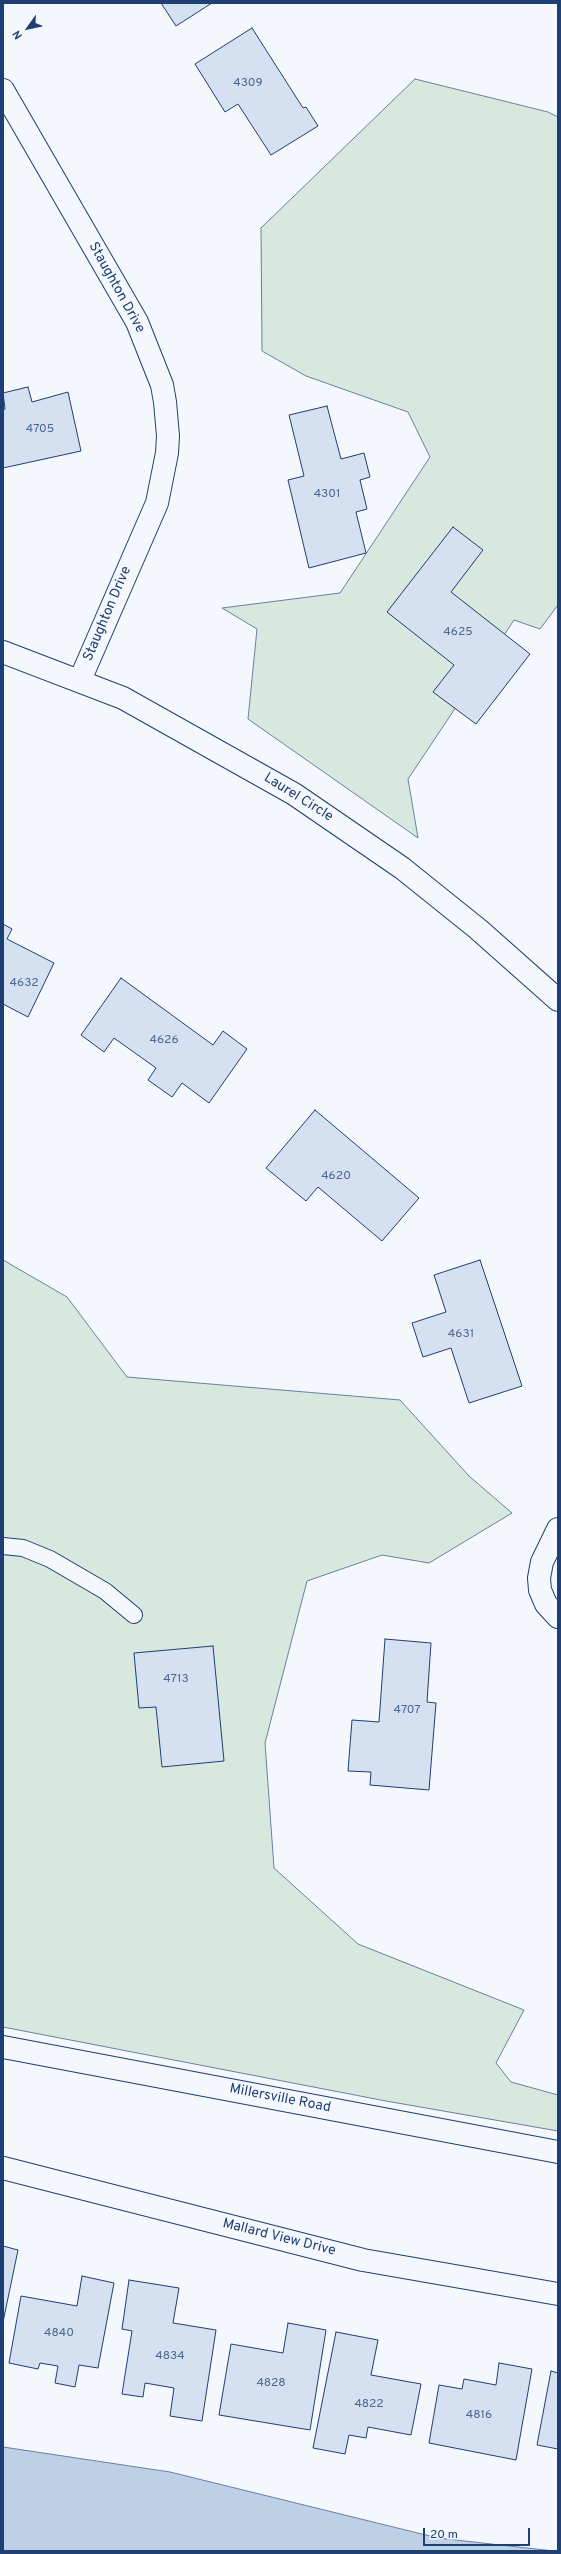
<!DOCTYPE html>
<style>
body{margin:0}
#map{position:relative;width:561px;height:2554px;overflow:hidden;background:#f4f7fb;font-family:Overpass,sans-serif}
canvas{display:block}
.frame{position:absolute;inset:0;border:4px solid #1d3f73;pointer-events:none}
.north{position:absolute;left:8px;top:8px;width:40px;height:40px;-webkit-text-stroke:3px #f4f7fb;paint-order:stroke;rotate:237deg;font-size:11px;font-weight:700;line-height:16px;text-align:center;color:#1d3f73}
.north::after{content:'';display:block;margin:auto;width:14px;height:18px;background:#1d3f73;clip-path:polygon(50% 0,100% 100%,50% 72%,0 100%)}
.scale{position:absolute;left:423px;top:2528px;width:107px;height:18px;box-sizing:border-box;border:2px solid #1d3f73;border-top:0;padding-left:5px;font-size:12px;line-height:14px;white-space:nowrap;color:#1d3f73;-webkit-text-stroke:3px #f4f7fb;paint-order:stroke}
</style>
<div id="map">
<canvas width="561" height="2554"></canvas>
<div class="frame"></div>
<div class="north">N</div>
<div class="scale">20 m</div>
</div>
<script>
const c = document.querySelector('canvas').getContext('2d');
c.lineJoin = 'round';
function paint(path, color) {
  c.fillStyle = color;
  c.fill(path, 'evenodd');
}
function poly(rows) {
  const path = new Path2D();
  for (const r of rows) {
    path.moveTo(r[0], r[1]);
    for (let i = 2; i < r.length; i += 2) path.lineTo(r[i], r[i + 1]);
  }
  return path;
}
function strokePath(path, color, width, dash) {
  c.strokeStyle = color;
  c.lineWidth = width;
  c.lineCap = dash ? 'butt' : 'round';
  c.setLineDash(dash || []);
  c.stroke(path);
}
function write(font, color, halo, rows, align = 'center') {
  c.font = font + ' Overpass,sans-serif';
  c.lineWidth = 3;
  c.setLineDash([]);
  c.textBaseline = 'middle';
  c.strokeStyle = halo;
  c.fillStyle = color;
  for (const [text, x, y, turn = 0] of rows) {
    c.save();
    c.translate(x, y);
    c.rotate((+turn || 0) * Math.PI / 180);
    c.textAlign = isNaN(turn) ? turn : align;
    if (halo) c.strokeText(text, 0, 0);
    c.fillText(text, 0, 0);
    c.restore();
  }
}
const green = poly([
 [415,79,548,112,558,117,558,605,540,629,514,620,408,779,418,838,248,719,257,629,222,608,340,593,430,457,408,412,306,376,262,351,261,228,415,79],
 [3,1260,67,1297,127,1377,400,1400,469,1476,512,1513,429,1563,382,1555,307,1581,265,1743,274,1868,358,1944,524,2010,496,2063,511,2082,558,2095,558,2131,386,2101,3,2027,3,1260]
]);
const water = poly([
 [3,2447,170,2472,438,2538,554,2551,3,2551,3,2447]
]);
const building = poly([
 [161,3,212,3,176,26,161,3],
 [252,28,303,108,306,107,318,126,271,155,238,104,225,112,195,64,252,28],
 [28,387,32,402,68,392,81,451,3,468,3,410,5,409,3,393,28,387],
 [327,406,341,459,364,453,370,477,360,480,367,509,356,512,366,553,309,568,288,480,304,476,289,415,327,406],
 [453,527,483,550,451,592,530,654,476,724,433,692,454,665,387,612,453,527],
 [3,924,12,929,7,939,54,963,28,1017,3,1004,3,924],
 [121,978,213,1045,223,1031,247,1049,209,1103,182,1083,172,1097,148,1080,156,1068,114,1038,104,1052,81,1035,121,978],
 [315,1110,419,1198,382,1241,318,1187,306,1201,266,1168,315,1110],
 [480,1260,522,1386,469,1403,451,1348,423,1357,412,1323,446,1312,434,1275,480,1260],
 [385,1639,431,1643,427,1702,436,1703,429,1790,370,1785,371,1772,348,1771,352,1720,379,1722,385,1639],
 [213,1646,224,1761,162,1767,156,1707,139,1708,134,1653,213,1646],
 [3,2246,18,2250,3,2322,3,2246],
 [82,2276,114,2283,98,2368,79,2365,75,2387,55,2383,58,2366,40,2363,38,2369,9,2363,21,2296,77,2306,82,2276],
 [129,2280,179,2288,173,2323,216,2330,202,2421,170,2416,174,2388,145,2383,143,2397,122,2394,132,2331,122,2329,129,2280],
 [288,2323,326,2330,310,2430,219,2415,231,2344,283,2353,288,2323],
 [336,2332,378,2340,371,2375,421,2384,411,2435,368,2427,366,2438,349,2435,345,2454,313,2448,336,2332],
 [499,2363,532,2369,516,2460,429,2443,439,2385,462,2389,464,2379,496,2385,499,2363],
 [551,2371,558,2373,558,2449,537,2445,551,2371]
]);
const lane = poly([
 [3,1546,23,1548,50,1559,105,1591,134,1615]
]);
const street = poly([
 [3,90,137,322,162,385,165,402,168,436,167,453,157,503,80,680],
 [3,652,123,698,294,794,402,868,478,929,558,1000],
 [558,1529,542,1562,539,1578,540,1590,546,1604,558,1617],
 [3,2047,558,2152],
 [3,2168,363,2260,558,2294]
]);
const numberNames = [
 ["4309",248,84],
 ["4705",40,430],
 ["4301",327,495],
 ["4625",458,633],
 ["4632",24,984],
 ["4626",164,1041],
 ["4620",336,1177],
 ["4631",461,1335],
 ["4713",176,1680],
 ["4707",407,1711],
 ["4840",59,2334],
 ["4834",170,2357],
 ["4828",271,2384],
 ["4822",369,2405],
 ["4816",479,2416]
];
const streetNames = [
 ["Staughton Drive",116,288,61],
 ["Staughton Drive",108,614,-67],
 ["Laurel Circle",298,798,32],
 ["Millersville Road",280,2099,11],
 ["Mallard View Drive",279,2238,14]
];
paint(green, '#d7e8df');
strokePath(green, '#687fa3', 1);
paint(water, '#bed0e5');
strokePath(water, '#687fa3', 1);
paint(building, '#d5e0f0');
strokePath(building, '#1d3f73', 1);
strokePath(lane, '#1d3f73', 18);
strokePath(street, '#1d3f73', 24);
strokePath(lane, '#f4f7fb', 16);
strokePath(street, '#f4f7fb', 22);
write('12px', '#4b6792', null, numberNames);
write('14px', '#1d3f73', '#f4f7fb', streetNames);
</script>
